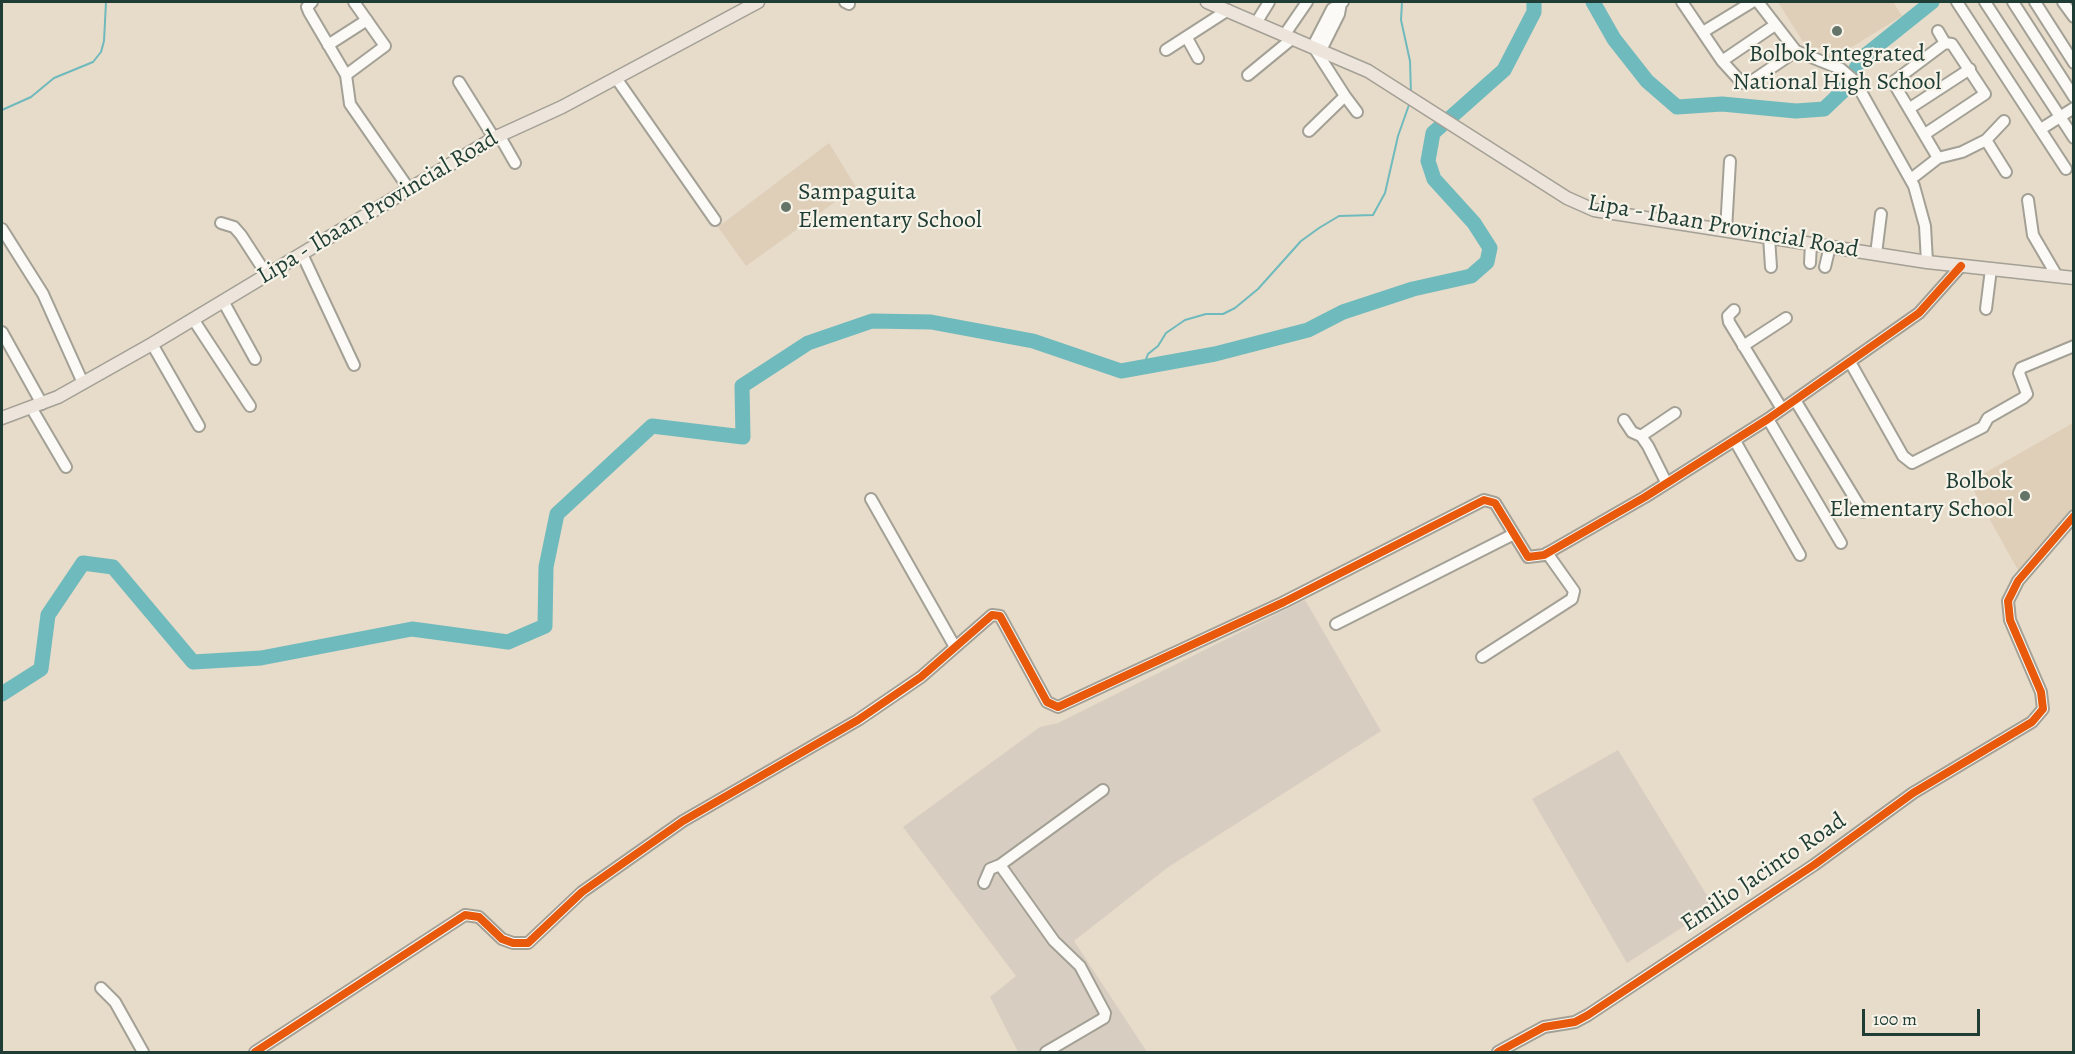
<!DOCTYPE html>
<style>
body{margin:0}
#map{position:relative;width:2075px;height:1054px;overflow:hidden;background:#e7dbca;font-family:Alegreya,serif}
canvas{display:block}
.frame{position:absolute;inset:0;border:3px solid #1f3d34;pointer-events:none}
.scale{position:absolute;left:1862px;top:1009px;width:118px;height:27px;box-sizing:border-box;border:3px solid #1f3d34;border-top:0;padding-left:8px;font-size:18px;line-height:21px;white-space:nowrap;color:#1f3d34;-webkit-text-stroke:4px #f7f3e8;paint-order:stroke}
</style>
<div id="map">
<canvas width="2075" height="1054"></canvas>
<div class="frame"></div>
<div class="scale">100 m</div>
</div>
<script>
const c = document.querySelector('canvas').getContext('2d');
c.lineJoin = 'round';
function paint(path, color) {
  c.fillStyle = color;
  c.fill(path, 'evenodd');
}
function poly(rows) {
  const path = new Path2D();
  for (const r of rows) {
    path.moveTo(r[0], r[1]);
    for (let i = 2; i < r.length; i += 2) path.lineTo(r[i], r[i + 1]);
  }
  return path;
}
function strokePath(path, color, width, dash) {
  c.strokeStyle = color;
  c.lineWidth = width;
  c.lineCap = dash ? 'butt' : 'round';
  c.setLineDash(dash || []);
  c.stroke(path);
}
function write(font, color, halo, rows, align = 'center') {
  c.font = font + ' Alegreya,serif';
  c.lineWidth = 4.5;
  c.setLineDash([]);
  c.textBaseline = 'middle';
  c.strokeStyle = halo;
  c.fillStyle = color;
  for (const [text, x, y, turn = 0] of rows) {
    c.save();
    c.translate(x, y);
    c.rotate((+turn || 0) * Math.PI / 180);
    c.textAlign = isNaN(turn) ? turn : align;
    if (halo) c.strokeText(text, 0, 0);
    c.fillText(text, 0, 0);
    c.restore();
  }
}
const built = poly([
 [1778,2,1893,2,1902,16,1831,60,1822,47,1810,53],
 [829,143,856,187,746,266,718,227],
 [2073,423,2073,510,2019,572,1969,482]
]);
const industrial = poly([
 [1305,600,1381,731,1167,868,1074,941,1147,1052,1018,1052,990,997,1016,976,903,827,1040,727,1058,723],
 [1618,750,1714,907,1627,963,1532,799]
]);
const stream = poly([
 [1402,2,1401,20,1410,61,1411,94],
 [2,110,31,97,54,78,93,62,101,52,104,41,106,2],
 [1143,367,1148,354,1158,346,1166,333,1185,320,1206,314,1223,314,1235,308,1258,289,1301,241,1319,228,1339,216,1373,215,1385,193,1398,136,1410,102]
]);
const river = poly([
 [1593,2,1614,39,1647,81,1677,107,1722,104,1796,111,1824,109,1844,90,1862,58,1932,2],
 [2,694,41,669,48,615,83,563,113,567,193,662,261,658,412,629,508,642,545,626,546,567,557,514,652,426,743,437,742,386,808,343,872,321,931,322,1033,341,1121,371,1215,354,1308,330,1343,312,1413,289,1471,276,1487,262,1490,248,1474,223,1434,179,1428,161,1433,133,1504,70,1534,12,1534,2]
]);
const minor = poly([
 [312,2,307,7,309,12,346,75,350,104,409,189],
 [845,2,849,4],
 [1682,2,1722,61,1742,83,1752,81,1796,51],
 [1758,2,1796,51,1841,69,1855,81,1914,186,1925,226,1927,262],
 [1957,2,2066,169],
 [1985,2,2074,138],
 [2013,2,2074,97],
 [2035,2,2074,63],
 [2063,2,2074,17],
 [1256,23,1269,2],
 [1703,32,1752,2],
 [1285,34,1307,2],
 [1187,38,1198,58],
 [328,45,367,20],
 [1166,50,1228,10],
 [1321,50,1339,14,1341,3],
 [1722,61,1775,25],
 [346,75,385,46,354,2],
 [1248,75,1293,38],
 [616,78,715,220],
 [459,82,494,138],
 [1345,96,1357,112],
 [1910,108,1970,69],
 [2041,129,2074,108],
 [1309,131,1345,96,1313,46,1332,9,1343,2],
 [1925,134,1985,94,1952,44,1945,43,1938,31],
 [499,135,515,163],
 [1986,140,2006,172],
 [1938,158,1893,82,1945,43],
 [1911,179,1938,158,1962,152,1986,140,2004,121],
 [2028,200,2033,235,2057,276],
 [221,223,234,227,241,235,267,275],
 [2,229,43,294,83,383],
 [1726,230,1730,161],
 [1769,237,1771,267],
 [302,254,354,365],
 [1876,254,1881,214],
 [1810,263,1811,243],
 [1825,267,1830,246],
 [223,301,255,359],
 [1986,309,1991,269],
 [1734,310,1728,316,1729,322,1782,409],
 [193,319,250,406],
 [2,332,42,404],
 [152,344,199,426],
 [1743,346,1786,318],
 [1850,362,1903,456,1912,463,1983,427,1988,418,2023,398,2027,394,2019,373,2021,368,2074,346],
 [1795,400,1863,512],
 [32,409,66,467],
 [1768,419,1841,543],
 [1624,420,1632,432,1641,436,1648,446,1666,482],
 [1641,436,1675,413],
 [1735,441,1800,555],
 [871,499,955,647],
 [1336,624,1514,534],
 [1482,657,1572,599,1574,591,1547,553],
 [984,883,990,869,1000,865],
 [101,988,115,1002,143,1052],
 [255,1052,465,915,479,917,502,939,513,943,528,943,582,892,683,821,858,720,921,677,992,615,1000,616,1047,702,1058,707,1284,602,1484,500,1495,503,1528,557,1544,555,1645,497,1768,419,1919,313,1961,266],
 [1046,1052,1104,1018,1105,1013,1080,966,1054,941,1000,865,1103,790],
 [1498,1052,1544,1027,1575,1022,1588,1015,1814,865,1913,793,2032,722,2043,709,2041,692,2010,620,2008,601,2018,581,2074,516]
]);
const major = poly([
 [1207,2,1368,71,1567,198,1594,210,1927,262,2074,278],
 [2,418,58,397,152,344,494,138,562,107,758,2]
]);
const cycleway = poly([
 [255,1052,465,915,479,917,502,939,513,943,528,943,582,892,683,821,858,720,921,677,992,615,1000,616,1047,702,1058,707,1284,602,1484,500,1495,503,1528,557,1544,555,1645,497,1768,419,1919,313,1961,266],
 [1498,1052,1544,1027,1575,1022,1588,1015,1814,865,1913,793,2032,722,2043,709,2041,692,2010,620,2008,601,2018,581,2074,516]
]);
const markers = [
 [1837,31,6,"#657468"],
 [786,207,6,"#657468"],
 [2025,496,6,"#657468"]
];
const poiNames = [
 ["Bolbok Integrated",1837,55],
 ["National High School",1837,83],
 ["Sampaguita",798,193,"left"],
 ["Elementary School",798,221,"left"],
 ["Bolbok",2013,482,"right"],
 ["Elementary School",2013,510,"right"]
];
const streetNames = [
 ["Lipa - Ibaan Provincial Road",378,208,-31],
 ["Lipa - Ibaan Provincial Road",1723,227,10],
 ["Emilio Jacinto Road",1764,873,-34]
];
paint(built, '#dfcfb9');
paint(industrial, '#d8cdc1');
strokePath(stream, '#6fbabc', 2);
strokePath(river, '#6fbabc', 15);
strokePath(minor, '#a3a095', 14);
strokePath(major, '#a3a095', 15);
strokePath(minor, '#fbfaf7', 10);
strokePath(major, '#ede4db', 12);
strokePath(cycleway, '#e8590c', 8);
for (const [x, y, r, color] of markers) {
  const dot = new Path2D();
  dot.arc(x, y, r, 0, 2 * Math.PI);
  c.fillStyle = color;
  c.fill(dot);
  strokePath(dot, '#f7f3e8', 2);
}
write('24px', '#1f3d34', '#f7f3e8', poiNames);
write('24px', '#1f3d34', '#f7f3e8', streetNames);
</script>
